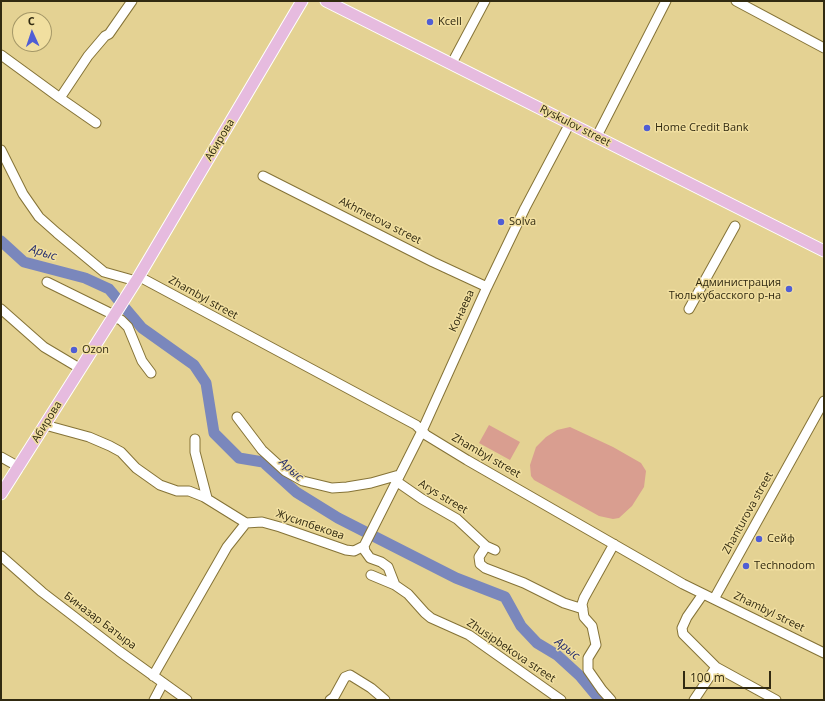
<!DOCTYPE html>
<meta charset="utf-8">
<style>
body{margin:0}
#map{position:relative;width:825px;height:701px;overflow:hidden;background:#e4d293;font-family:"Open Sans",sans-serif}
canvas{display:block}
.frame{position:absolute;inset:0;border:2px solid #312a11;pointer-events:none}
.north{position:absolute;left:12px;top:12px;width:40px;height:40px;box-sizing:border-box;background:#f1dfa0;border:1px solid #a49767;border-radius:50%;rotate:357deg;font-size:11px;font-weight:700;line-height:16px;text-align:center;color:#312a11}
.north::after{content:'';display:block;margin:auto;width:14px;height:18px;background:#505ed4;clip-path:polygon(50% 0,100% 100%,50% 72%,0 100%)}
.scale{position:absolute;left:683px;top:671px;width:88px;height:18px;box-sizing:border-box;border:2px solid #312a11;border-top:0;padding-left:5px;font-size:12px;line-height:14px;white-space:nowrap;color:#312a11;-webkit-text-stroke:3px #f1dfa0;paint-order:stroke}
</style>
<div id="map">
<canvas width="825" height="701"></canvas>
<div class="frame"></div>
<div class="north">С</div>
<div class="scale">100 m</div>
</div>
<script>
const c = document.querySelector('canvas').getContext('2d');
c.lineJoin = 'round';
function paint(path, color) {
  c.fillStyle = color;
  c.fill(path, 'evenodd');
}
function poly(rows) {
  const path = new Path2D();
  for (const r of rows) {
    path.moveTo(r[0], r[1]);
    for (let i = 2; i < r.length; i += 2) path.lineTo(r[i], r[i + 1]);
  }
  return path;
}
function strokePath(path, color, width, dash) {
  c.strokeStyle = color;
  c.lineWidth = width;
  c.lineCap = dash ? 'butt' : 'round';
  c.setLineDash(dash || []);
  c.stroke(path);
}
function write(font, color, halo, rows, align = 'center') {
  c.font = font + ' "Open Sans",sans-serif';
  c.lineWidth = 3;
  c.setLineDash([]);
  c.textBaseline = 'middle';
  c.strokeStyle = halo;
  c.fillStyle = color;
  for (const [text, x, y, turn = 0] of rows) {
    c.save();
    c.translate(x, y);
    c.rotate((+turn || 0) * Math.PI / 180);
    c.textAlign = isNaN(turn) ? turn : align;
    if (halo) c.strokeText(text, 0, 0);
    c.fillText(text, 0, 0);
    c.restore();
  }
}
const green = poly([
 [489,425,520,442,510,460,479,443],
 [570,427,613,447,641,463,646,471,644,487,632,506,619,518,613,519,599,516,534,480,531,476,530,465,536,447,546,437,557,430]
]);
const river = poly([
 [1,241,24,262,85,278,109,289,142,328,194,365,206,383,214,433,239,458,263,462,296,492,338,518,456,578,505,597,521,626,537,643,557,655,580,676,600,700]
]);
const minor = poly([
 [736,1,824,48],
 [1,55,60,98,88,56,105,36,109,34,132,1],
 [452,63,485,1],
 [60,98,96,123],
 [597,136,666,1],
 [1,150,23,194,39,217,57,233,104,272,136,281],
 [263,176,433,262,487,287],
 [138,276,416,425,426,435,467,460,683,584,824,653],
 [47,282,114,315],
 [1,309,44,347,81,369],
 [689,309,735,226],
 [113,317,121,320,128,327,142,361,151,373],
 [237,417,262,450,285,471,303,481,332,488,347,487,371,483,399,475],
 [45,425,89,437,110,446,121,452,136,468,160,485,177,491,189,491,204,497,246,523],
 [195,439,195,452,207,498],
 [1,457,19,467],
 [396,481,422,499,457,519,486,546,495,550],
 [364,546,422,431,487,287,525,208,570,123],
 [364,546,365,551,370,558,381,562,388,567,395,585,408,594,425,613,431,618,469,635,561,700],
 [486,546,479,557,480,564,485,568,524,583,564,603,583,609],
 [1,556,42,592,119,651,187,700],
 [371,575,395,585],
 [703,594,687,617,682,628,683,634,716,667,776,700],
 [714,599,824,401],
 [153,676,227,547,246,523,262,522,280,527,346,550,354,551,364,546],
 [154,700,163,683],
 [330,700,334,697,345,677,350,675,371,688,385,700],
 [611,700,602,690,588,670,588,658,596,645,592,626,584,617,582,604,584,598,614,544],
 [694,700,716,667]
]);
const major = poly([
 [326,1,824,251],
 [1,494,136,281,302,1]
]);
const markers = [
 [430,22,4,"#505ed4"],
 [647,128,4,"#505ed4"],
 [501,222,4,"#505ed4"],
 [789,289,4,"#505ed4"],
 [74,350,4,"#505ed4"],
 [759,539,4,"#505ed4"],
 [746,566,4,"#505ed4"]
];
const poiNames = [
 ["Kcell",438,22],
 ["Home Credit Bank",655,128],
 ["Solva",509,222],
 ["Администрация",781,283,"right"],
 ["Тюлькубасского р-на",781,296,"right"],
 ["Ozon",82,350],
 ["Сейф",767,539],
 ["Technodom",754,566]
];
const streetNames = [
 ["Ryskulov street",575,126,27],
 ["Абирова",220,140,-59],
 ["Akhmetova street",380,221,27],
 ["Zhambyl street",203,298,29],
 ["Конаева",462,311,-65],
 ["Абирова",47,422,-58],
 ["Zhambyl street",486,456,30],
 ["Arys street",443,497,31],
 ["Zhanturova street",748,513,-61],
 ["Жусипбекова",310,525,19],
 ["Zhambyl street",769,612,26],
 ["Биназар Батыра",100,621,37],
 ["Zhusipbekova street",511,651,34]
];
const waterNames = [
 ["Арыс",43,253,18],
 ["Арыс",291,470,42],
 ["Арыс",567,649,38]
];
paint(green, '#d99e90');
strokePath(river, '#7a87bc', 11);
strokePath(minor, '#857337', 11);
strokePath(major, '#fff', 13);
strokePath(minor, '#fff', 9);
strokePath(major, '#e6bbdf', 11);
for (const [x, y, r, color] of markers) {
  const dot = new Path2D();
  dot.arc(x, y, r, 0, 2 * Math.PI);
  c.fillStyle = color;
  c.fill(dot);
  strokePath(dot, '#f1dfa0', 1.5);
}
write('11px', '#312a11', '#f1dfa0', poiNames, 'left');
write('11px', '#312a11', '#f1dfa0', streetNames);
write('italic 12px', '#262e6e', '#f1dfa0', waterNames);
</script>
